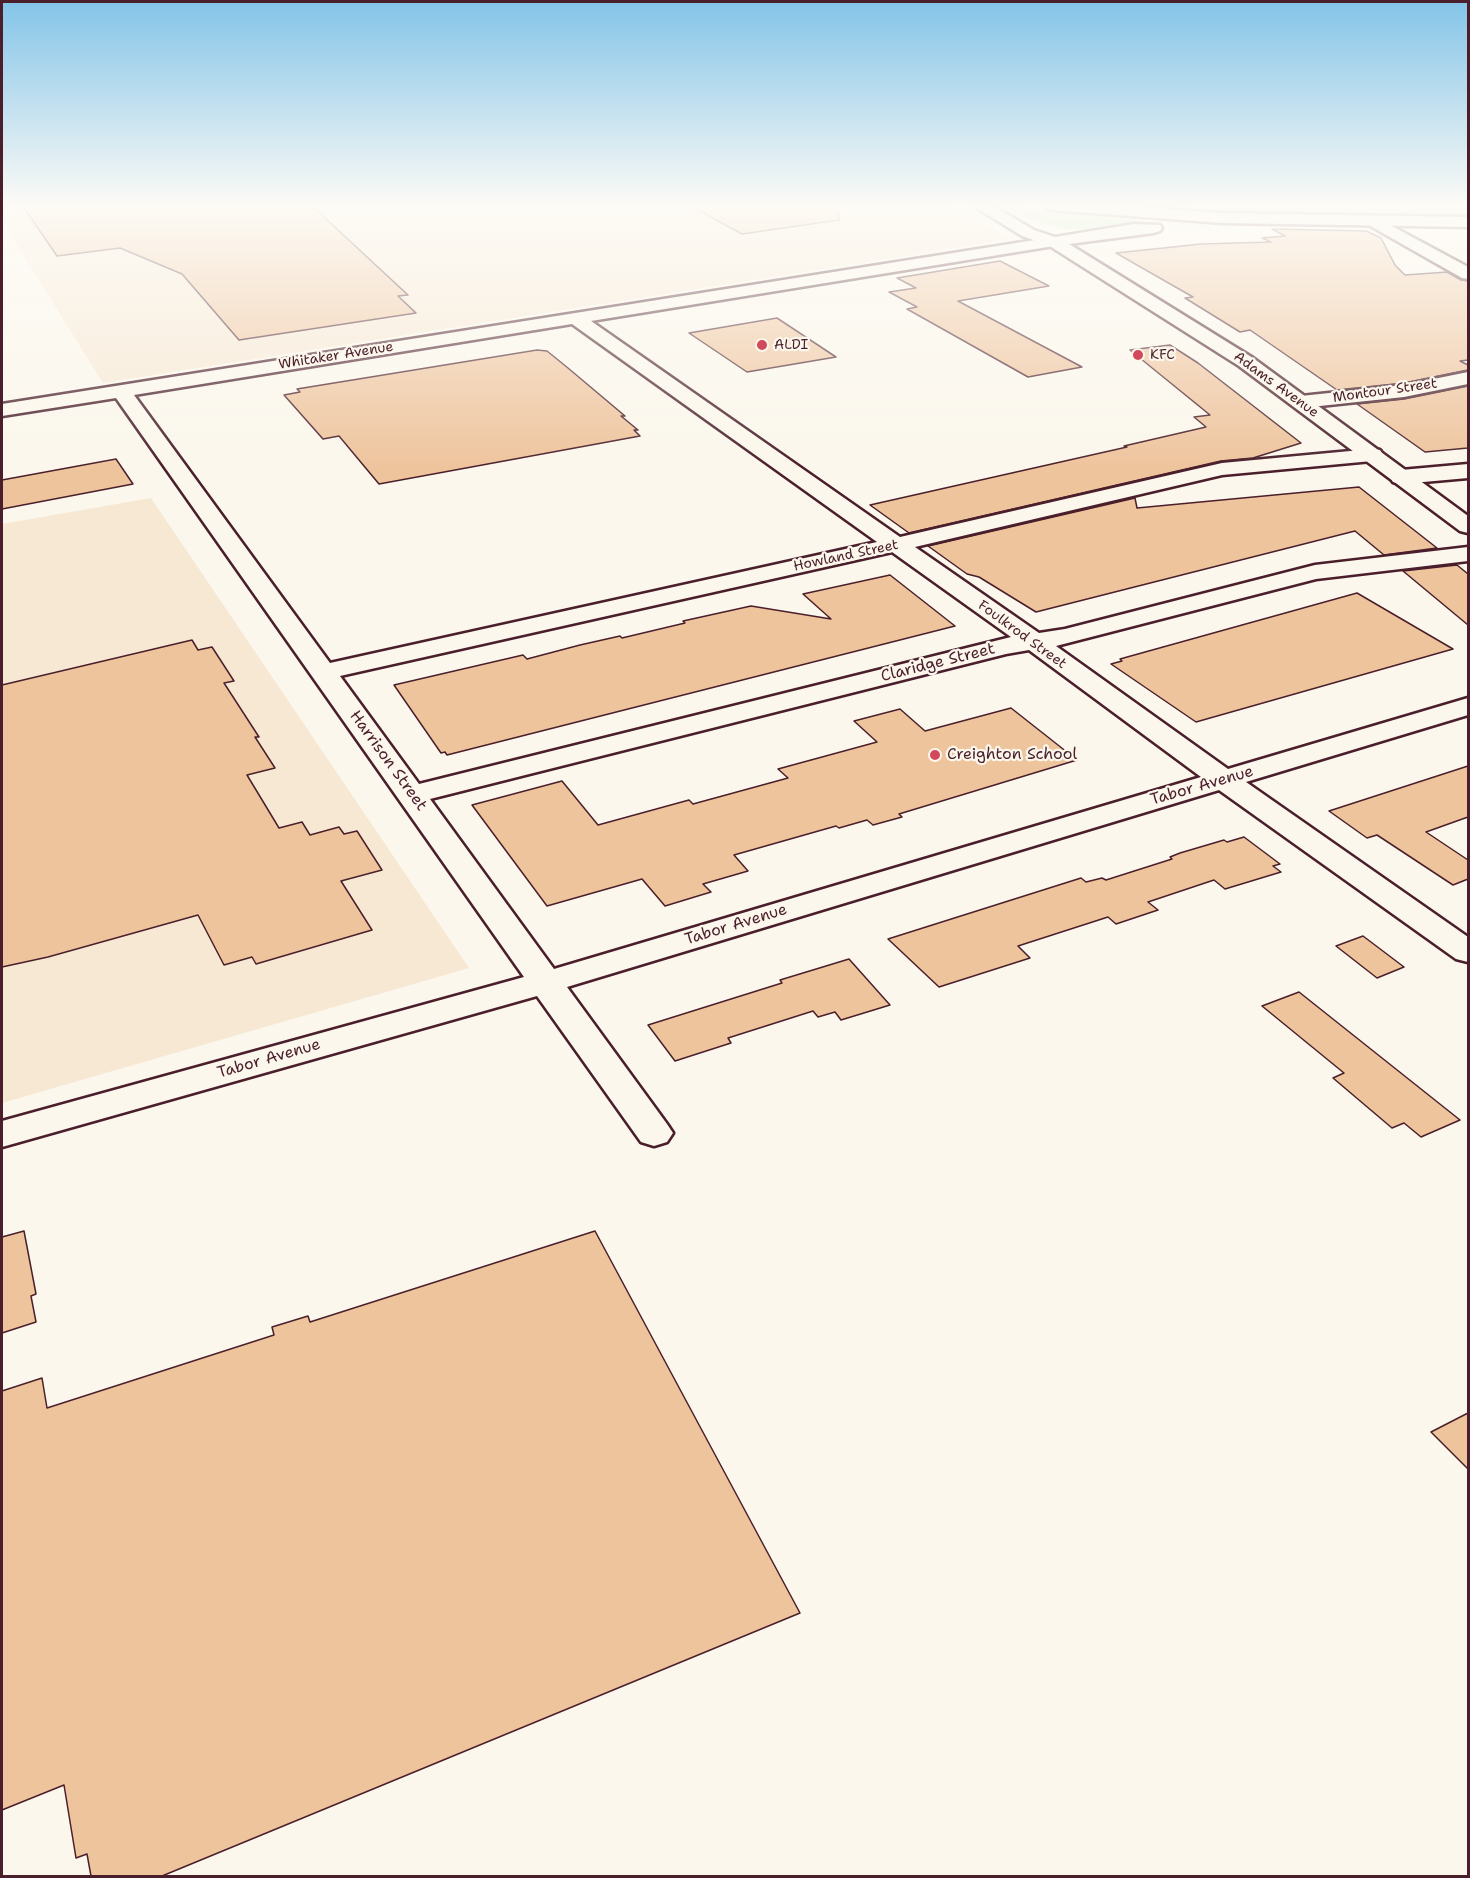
<!DOCTYPE html>
<style>
body{margin:0}
#map{position:relative;width:1470px;height:1878px;overflow:hidden;background:#fbf7ec;font-family:"Shantell Sans",sans-serif}
canvas{display:block}
.frame{position:absolute;inset:0;border:3px solid #4a1f2b;pointer-events:none}
</style>
<div id="map">
<canvas width="1470" height="1878"></canvas>
<div class="frame"></div>
</div>
<script>
const c = document.querySelector('canvas').getContext('2d');
c.lineJoin = 'round';
function paint(path, color) {
  c.fillStyle = color;
  c.fill(path, 'evenodd');
}
function poly(rows) {
  const path = new Path2D();
  for (const r of rows) {
    path.moveTo(r[0], r[1]);
    for (let i = 2; i < r.length; i += 2) path.lineTo(r[i], r[i + 1]);
  }
  return path;
}
function strokePath(path, color, width, dash) {
  c.strokeStyle = color;
  c.lineWidth = width;
  c.lineCap = dash ? 'butt' : 'round';
  c.setLineDash(dash || []);
  c.stroke(path);
}
function write(font, color, halo, rows, align = 'center') {
  c.font = font + ' "Shantell Sans",sans-serif';
  c.lineWidth = 4.5;
  c.setLineDash([]);
  c.textBaseline = 'middle';
  c.strokeStyle = halo;
  c.fillStyle = color;
  for (const [text, x, y, turn = 0] of rows) {
    c.save();
    c.translate(x, y);
    c.rotate((+turn || 0) * Math.PI / 180);
    c.textAlign = isNaN(turn) ? turn : align;
    if (halo) c.strokeText(text, 0, 0);
    c.fillText(text, 0, 0);
    c.restore();
  }
}
const built = poly([
 [2,205,948,205,1012,239,103,383,2,221],
 [151,498,469,968,2,1103,2,524]
]);
const green = poly([
 [998,206,1055,212,1140,221,1083,229,1065,229,1041,223]
]);
const building = poly([
 [22,205,311,205,408,295,398,296,416,313,239,340,182,274,120,248,57,256,22,205],
 [689,205,838,205,839,220,742,234,689,205],
 [1272,229,1366,231,1381,238,1395,265,1405,275,1447,272,1461,280,1468,281,1468,360,1460,361,1468,365,1468,370,1404,383,1337,390,1250,330,1240,332,1185,298,1193,297,1116,253,1201,244,1271,242,1262,238,1285,236,1272,229],
 [1000,261,1049,286,958,301,1082,367,1028,377,907,309,917,307,889,292,916,288,897,278,1000,261],
 [777,318,836,357,747,372,689,333,777,318],
 [1170,345,1198,363,1301,443,1253,458,1221,461,909,533,870,505,1127,447,1124,446,1206,427,1194,417,1210,415,1130,350,1170,345],
 [537,350,547,351,568,368,625,416,621,416,638,430,634,430,640,436,379,484,339,436,323,439,284,395,300,392,297,389,537,350],
 [1468,386,1468,448,1425,452,1357,404,1404,399,1468,386],
 [116,459,133,484,2,509,2,480,116,459],
 [1359,487,1437,548,1384,555,1355,531,1036,612,979,577,967,574,928,546,1135,498,1137,508,1359,487],
 [1457,565,1468,574,1468,625,1403,571,1457,565],
 [890,575,955,626,447,755,445,752,441,753,394,685,523,655,527,659,580,645,620,636,622,638,685,623,683,621,751,606,831,619,803,594,890,575],
 [1357,593,1453,649,1196,722,1111,664,1122,661,1120,659,1357,593],
 [192,640,198,650,212,647,234,681,224,683,259,737,255,737,275,768,247,775,279,828,302,822,310,835,339,827,344,834,357,831,382,870,341,881,372,930,256,964,252,957,224,965,198,915,48,957,2,967,2,685,192,640],
 [1011,708,1077,760,899,814,902,817,873,825,867,820,839,828,836,826,734,855,748,871,703,884,711,892,665,906,642,879,547,906,472,805,562,781,598,825,689,800,693,804,788,778,778,769,877,742,854,721,900,709,925,731,1011,708],
 [1468,766,1468,817,1426,832,1468,860,1468,879,1453,885,1377,835,1367,838,1329,811,1468,766],
 [1244,837,1280,864,1273,866,1281,872,1225,889,1214,880,1148,902,1158,910,1116,924,1108,917,1018,946,1030,958,939,987,888,939,1081,878,1086,882,1102,878,1106,880,1172,859,1170,857,1180,853,1224,840,1227,842,1244,837],
 [1363,936,1404,967,1377,978,1336,946,1363,936],
 [849,959,890,1005,841,1020,835,1012,818,1017,813,1011,728,1038,731,1043,675,1061,648,1025,782,983,780,980,849,959],
 [1299,992,1460,1120,1421,1137,1404,1123,1392,1128,1333,1078,1344,1073,1262,1006,1299,992],
 [24,1231,36,1294,31,1296,36,1322,2,1333,2,1237,24,1231],
 [595,1231,800,1613,162,1876,91,1876,87,1854,76,1858,64,1785,2,1810,2,1391,42,1378,47,1408,274,1335,272,1327,308,1316,310,1322,595,1231],
 [1468,1413,1468,1469,1431,1432,1468,1413]
]);
const minor = poly([
 [1373,216,1468,267,1468,279,1462,278,1367,224,1365,221,1373,216],
 [1054,237,1062,242,1060,245,591,321,900,537,1222,463,1372,449,1380,450,1383,455,1380,460,1372,461,1222,475,915,547,1039,633,1065,629,1315,565,1468,547,1468,561,1316,579,1056,646,1228,769,1468,698,1468,715,1246,782,1468,937,1468,962,1456,959,1219,790,567,987,667,1124,673,1133,667,1142,654,1146,641,1142,537,996,2,1147,2,1121,524,977,116,398,2,416,2,404,1054,237],
 [572,324,877,542,330,663,134,395,572,324],
 [892,552,1011,637,419,784,340,676,892,552],
 [1029,650,1201,777,554,969,430,799,1006,654,1029,650],
 [1468,372,1468,384,1404,397,1301,408,1294,406,1291,402,1294,398,1301,396,1404,385,1468,372],
 [1468,464,1468,478,1401,484,1393,482,1390,477,1393,472,1401,470,1468,464]
]);
const highway = poly([
 [972,205,991,205,1034,230,1055,237,1134,224,1160,225,1162,228,1160,231,1154,233,1069,244,1253,358,1468,516,1468,533,1460,531,1239,366,1048,245,1022,236,972,205],
 [1044,205,1108,205,1223,213,1468,217,1468,227,1223,223,1051,210,1046,208,1044,205]
]);
const markers = [
 [762,345,6,"#d1495b"],
 [1138,355,6,"#d1495b"],
 [935,755,6,"#d1495b"]
];
const farPoinames = [
 ["ALDI",774,345],
 ["KFC",1150,355]
];
const farStreetnames = [
 ["Whitaker Avenue",336,356,-9],
 ["Adams Avenue",1276,385,36],
 ["Montour Street",1385,391,-8],
 ["Howland Street",846,556,-12],
 ["Foulkrod Street",1022,635,36]
];
const streetNames = [
 ["Claridge Street",938,663,-14],
 ["Harrison Street",388,761,54],
 ["Tabor Avenue",1202,786,-16],
 ["Tabor Avenue",736,925,-17],
 ["Tabor Avenue",269,1059,-16]
];
const poiNames = [
 ["Creighton School",947,755]
];
paint(built, '#f7e8d4');
paint(green, '#b5eeb2');
paint(building, '#eec49d');
strokePath(building, '#4a1f2b', 1.5);
strokePath(minor, '#4a1f2b', 5);
strokePath(highway, '#4a1f2b', 5);
paint(minor, '#fbf7ec');
paint(highway, '#fbf7ec');
const sky = c.createLinearGradient(0, 0, 0, 468);
sky.addColorStop(0, '#83c4e8');
sky.addColorStop(0.44, '#fdfbf6');
sky.addColorStop(1, '#fdfbf600');
c.fillStyle = sky;
c.fillRect(0, 0, 1470, 468);
for (const [x, y, r, color] of markers) {
  const dot = new Path2D();
  dot.arc(x, y, r, 0, 2 * Math.PI);
  c.fillStyle = color;
  c.fill(dot);
  strokePath(dot, '#fbf7ec', 2);
}
write('14px', '#4a1f2b', '#fbf7ec', farPoinames, 'left');
write('14px', '#4a1f2b', '#fbf7ec', farStreetnames);
write('16px', '#4a1f2b', '#fbf7ec', streetNames);
write('16px', '#4a1f2b', '#fbf7ec', poiNames, 'left');
</script>
